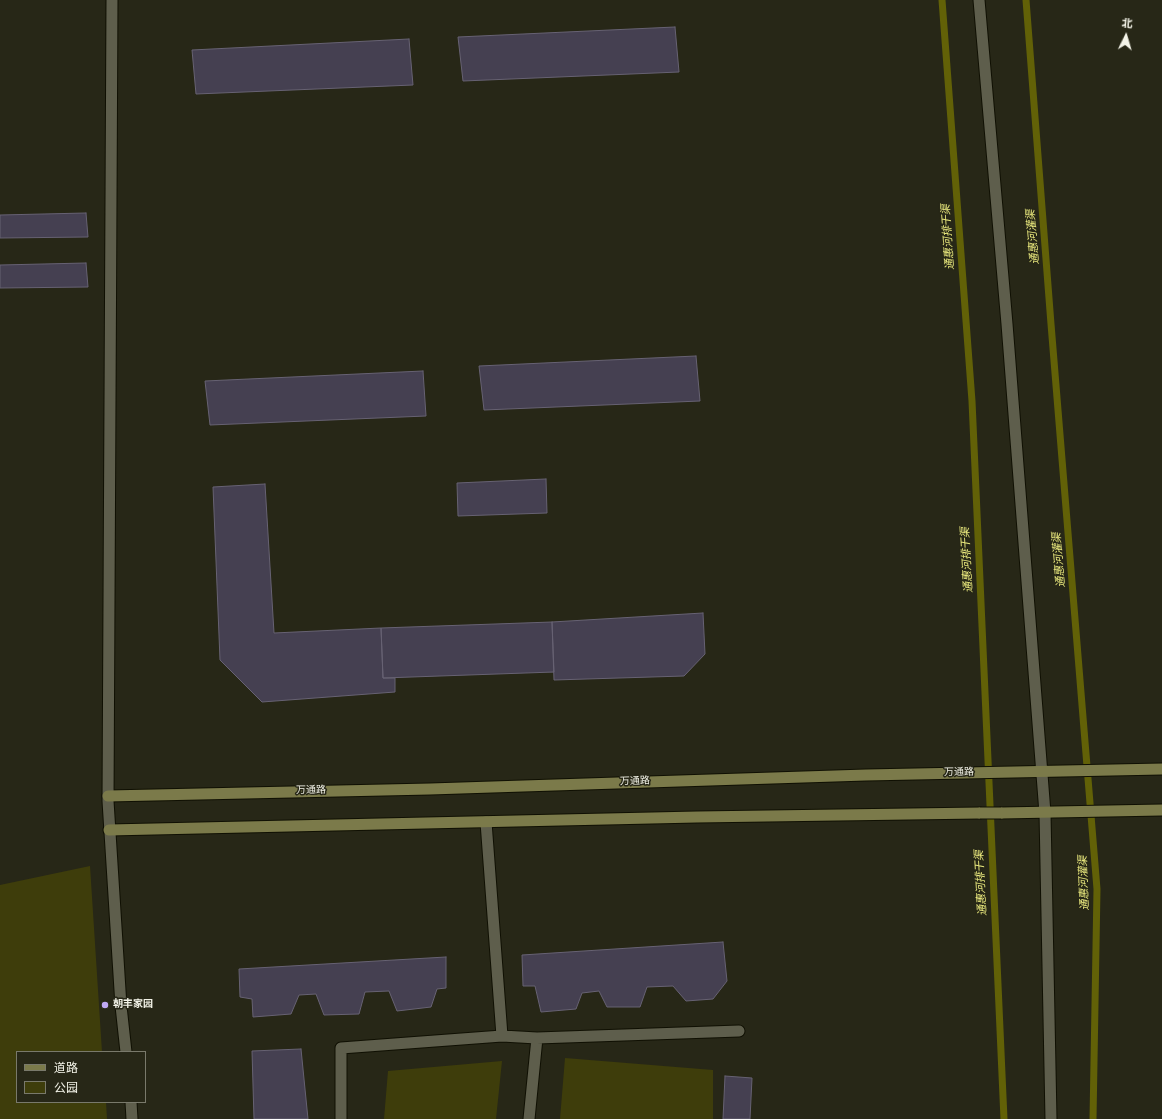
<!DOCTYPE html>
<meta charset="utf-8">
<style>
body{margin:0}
#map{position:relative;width:1162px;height:1119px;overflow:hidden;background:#272717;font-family:Overpass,"Noto Sans SC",sans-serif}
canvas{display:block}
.legend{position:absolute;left:16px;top:1051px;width:130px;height:52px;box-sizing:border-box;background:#272717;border:1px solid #79796b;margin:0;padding:5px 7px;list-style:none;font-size:12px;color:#f3f3e8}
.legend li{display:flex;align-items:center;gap:8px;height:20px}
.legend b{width:20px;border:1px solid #79796b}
.north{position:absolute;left:1106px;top:16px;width:40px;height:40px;-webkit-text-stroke:3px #272717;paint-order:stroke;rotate:5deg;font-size:11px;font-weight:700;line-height:16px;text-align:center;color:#f3f3e8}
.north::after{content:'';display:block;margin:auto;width:14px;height:18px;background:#f3f3e8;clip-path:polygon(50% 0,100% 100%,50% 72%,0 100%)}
</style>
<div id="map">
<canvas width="1162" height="1119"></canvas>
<ul class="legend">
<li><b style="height:5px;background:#7b7a4a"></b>道路</li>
<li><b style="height:11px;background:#3e3d0b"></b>公园</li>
</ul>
<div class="north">北</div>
</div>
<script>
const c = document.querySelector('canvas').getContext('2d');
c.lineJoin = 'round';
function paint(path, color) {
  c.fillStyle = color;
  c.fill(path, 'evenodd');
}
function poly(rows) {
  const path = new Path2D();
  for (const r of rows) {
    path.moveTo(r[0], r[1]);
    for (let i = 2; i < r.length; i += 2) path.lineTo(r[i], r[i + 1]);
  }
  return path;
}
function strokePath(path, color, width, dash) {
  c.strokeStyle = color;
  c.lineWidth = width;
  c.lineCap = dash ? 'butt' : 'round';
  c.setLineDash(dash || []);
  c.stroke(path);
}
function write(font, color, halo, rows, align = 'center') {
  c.font = font + ' Overpass,"Noto Sans SC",sans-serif';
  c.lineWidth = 3;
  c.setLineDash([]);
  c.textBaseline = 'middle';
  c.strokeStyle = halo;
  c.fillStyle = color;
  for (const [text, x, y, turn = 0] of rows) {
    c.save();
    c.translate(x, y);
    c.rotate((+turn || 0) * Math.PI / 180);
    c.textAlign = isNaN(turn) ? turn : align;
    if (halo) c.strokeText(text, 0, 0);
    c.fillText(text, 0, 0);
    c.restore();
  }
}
const green = poly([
 [90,866,102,1052,17,1052,17,1102,106,1102,107,1119,0,1119,0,885],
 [565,1058,713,1070,713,1119,560,1119],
 [502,1061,496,1119,384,1119,388,1071]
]);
const stream = poly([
 [942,0,972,401,1004,1119],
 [1026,0,1051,324,1097,889,1093,1119]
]);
const building = poly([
 [675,27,679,72,463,81,458,37,675,27],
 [409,39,413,85,196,94,192,50,409,39],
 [86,213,88,237,0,238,0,215,86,213],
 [86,263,88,287,0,288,0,265,86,263],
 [696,356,700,401,484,410,479,366,696,356],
 [423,371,426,416,210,425,205,381,423,371],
 [546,479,547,513,458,516,457,483,546,479],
 [265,484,274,633,381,628,383,678,395,678,395,692,262,702,220,660,213,487,265,484],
 [703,613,705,654,684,676,554,680,552,622,703,613],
 [552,622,554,672,383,678,381,628,552,622],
 [723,942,727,981,713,999,686,1001,673,986,647,987,640,1007,607,1007,599,991,582,993,576,1009,541,1012,535,986,523,986,522,955,723,942],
 [446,957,446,988,437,989,431,1007,397,1011,389,991,365,992,359,1014,324,1015,316,994,299,995,291,1014,253,1017,252,999,240,997,239,969,446,957],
 [301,1049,308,1119,254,1119,252,1051,301,1049],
 [725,1076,752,1078,750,1119,723,1119,725,1076]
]);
const minor = poly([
 [979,0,1007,324,1045,813,1051,1119],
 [486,822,502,1036,537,1038,529,1119],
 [537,1038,739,1031],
 [341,1119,341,1048,502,1036]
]);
const tertiary = poly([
 [112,0,108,801,121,1006,126,1052],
 [131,1102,132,1119]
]);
const secondary = poly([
 [108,796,430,789,866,775,1162,769],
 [1001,813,1162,810],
 [109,830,697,817,980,813]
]);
const secondaryBridge = poly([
 [980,813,1001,813]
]);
const markers = [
 [105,1005,4,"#c0a8f3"]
];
const streetNames = [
 ["万通路",959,773,-1],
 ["万通路",635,782,-2],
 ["万通路",311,791,-1]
];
const poiNames = [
 ["朝丰家园",113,1005]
];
const waterNames = [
 ["通惠河排干渠",949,237,-94],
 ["通惠河灌渠",1034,237,-95],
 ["通惠河排干渠",968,560,-93],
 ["通惠河灌渠",1060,560,-95],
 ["通惠河排干渠",982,883,-93],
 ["通惠河灌渠",1085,883,-92]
];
paint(green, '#3e3d0b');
strokePath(stream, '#626107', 7);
paint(building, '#454051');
strokePath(building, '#676273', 1);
strokePath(minor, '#101003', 13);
strokePath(tertiary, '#101003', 13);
strokePath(secondary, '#101003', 13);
strokePath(minor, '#5e5e4c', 11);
strokePath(tertiary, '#5e5e4c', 11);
strokePath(secondary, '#7b7a4a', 11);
strokePath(secondaryBridge, '#101003', 13, []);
strokePath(secondaryBridge, '#7b7a4a', 11);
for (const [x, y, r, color] of markers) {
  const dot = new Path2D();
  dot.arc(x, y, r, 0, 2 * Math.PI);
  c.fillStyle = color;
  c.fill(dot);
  strokePath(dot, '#272717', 1.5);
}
write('10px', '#f3f3e8', '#272717', streetNames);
write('bold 10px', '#f3f3e8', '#272717', poiNames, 'left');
write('italic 11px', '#e9e87d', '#272717', waterNames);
</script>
